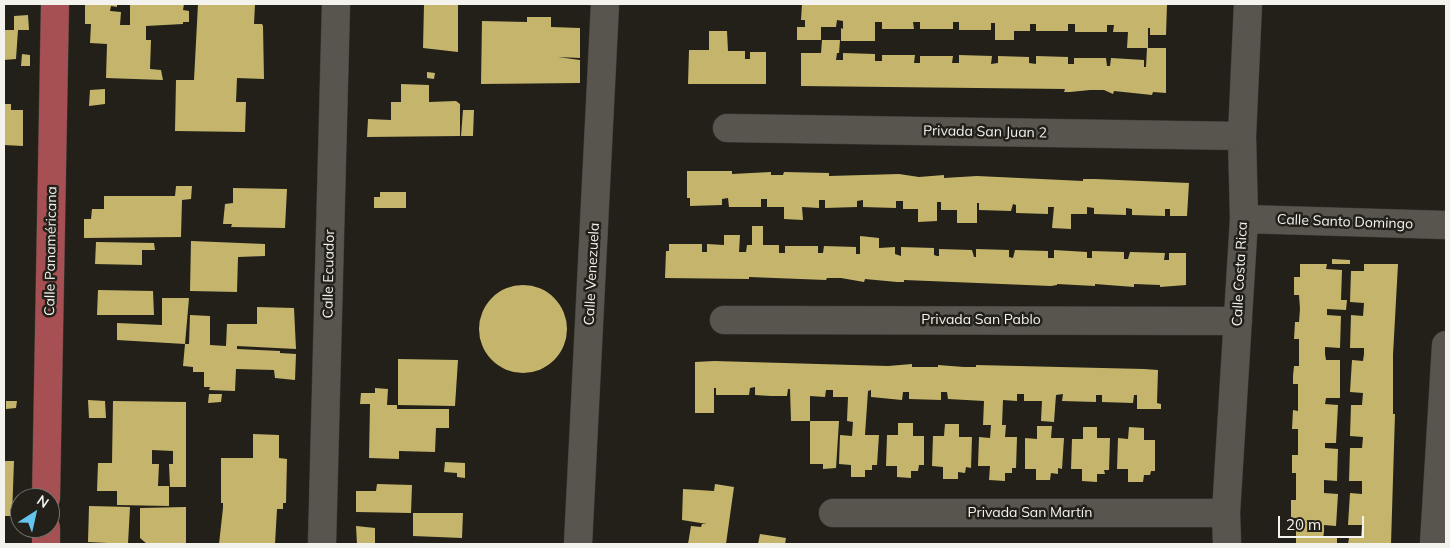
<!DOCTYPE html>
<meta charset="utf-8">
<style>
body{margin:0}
#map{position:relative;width:1450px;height:548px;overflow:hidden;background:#222019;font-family:Mulish,sans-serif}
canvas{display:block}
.frame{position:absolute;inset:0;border:5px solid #f3f2ed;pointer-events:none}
.north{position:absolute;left:10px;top:488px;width:50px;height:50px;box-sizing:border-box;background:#222019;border:1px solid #76746e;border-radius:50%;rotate:35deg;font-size:14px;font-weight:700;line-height:20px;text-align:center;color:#f3f2ed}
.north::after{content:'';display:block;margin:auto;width:18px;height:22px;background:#65c5ee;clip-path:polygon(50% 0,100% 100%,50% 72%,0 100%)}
.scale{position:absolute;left:1278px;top:516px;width:86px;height:22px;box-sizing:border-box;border:2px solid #f3f2ed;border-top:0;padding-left:6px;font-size:15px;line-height:18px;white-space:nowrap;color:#f3f2ed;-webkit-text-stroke:4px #222019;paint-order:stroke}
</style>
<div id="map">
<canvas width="1450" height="548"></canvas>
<div class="frame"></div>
<div class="north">N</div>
<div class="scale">20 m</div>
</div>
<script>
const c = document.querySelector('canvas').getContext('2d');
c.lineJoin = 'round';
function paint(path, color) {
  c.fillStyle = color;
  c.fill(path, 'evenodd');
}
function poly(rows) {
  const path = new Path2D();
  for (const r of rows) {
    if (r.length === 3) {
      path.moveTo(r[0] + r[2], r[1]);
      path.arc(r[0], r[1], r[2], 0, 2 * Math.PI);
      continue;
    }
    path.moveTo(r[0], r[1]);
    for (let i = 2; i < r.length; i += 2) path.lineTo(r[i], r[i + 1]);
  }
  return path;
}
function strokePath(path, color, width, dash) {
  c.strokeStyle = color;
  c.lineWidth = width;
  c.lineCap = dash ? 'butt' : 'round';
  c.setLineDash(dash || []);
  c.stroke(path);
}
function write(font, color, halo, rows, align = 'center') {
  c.font = font + ' Mulish,sans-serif';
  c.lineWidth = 5;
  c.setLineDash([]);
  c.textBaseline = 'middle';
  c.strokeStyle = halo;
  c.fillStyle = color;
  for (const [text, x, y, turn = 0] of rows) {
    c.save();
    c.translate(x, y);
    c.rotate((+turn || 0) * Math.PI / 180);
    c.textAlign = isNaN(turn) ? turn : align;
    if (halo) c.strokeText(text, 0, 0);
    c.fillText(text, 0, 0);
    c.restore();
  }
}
const building = poly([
 [117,4,117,7,111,6,110,11,121,12,120,25,130,25,130,4,184,4,183,10,189,11,189,22,183,22,183,24,146,26,146,40,151,40,150,69,161,70,163,80,106,78,107,44,90,43,91,24,85,24,85,5],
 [198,4,255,4,254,24,262,24,263,26,264,79,237,78,236,102,246,102,245,132,175,131,176,80,194,80],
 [424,4,458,4,458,52,423,48],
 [802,4,1167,4,1166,35,1150,35,1150,28,1148,28,1148,48,1127,48,1128,32,1113,32,1114,25,1107,25,1107,32,1075,32,1075,24,1068,24,1068,31,1036,31,1036,24,1030,24,1030,31,1014,31,1014,40,995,40,995,23,991,23,991,30,959,30,959,22,953,22,953,29,920,29,920,22,913,22,914,29,882,29,882,22,875,22,875,41,841,41,841,28,843,29,843,21,837,20,836,27,821,27,821,40,797,40,797,27,805,27,805,20,801,20],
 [28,15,29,30,18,30,16,59,4,60,4,30,14,30,14,16],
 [527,17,551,17,551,27,580,28,580,58,558,57,580,60,580,83,481,84,482,21,527,22],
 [709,31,727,31,728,51,745,51,745,59,750,59,750,52,766,52,766,84,688,84,689,50,709,50],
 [822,40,840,40,839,53,837,53,836,60,843,60,843,53,875,54,875,61,882,61,882,55,915,55,914,63,920,63,920,56,953,56,952,63,959,63,959,55,992,56,991,64,998,63,998,56,1029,57,1029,63,1036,64,1036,56,1068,57,1068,64,1074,64,1074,58,1106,58,1107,66,1110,66,1111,58,1144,60,1144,67,1146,67,1147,48,1166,48,1166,93,1153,92,1152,95,1114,91,1113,94,1104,90,1090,90,1070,92,1064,92,1065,89,801,86,801,53,821,53],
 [22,54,30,55,30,66,21,66],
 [427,72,435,73,434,79,427,78],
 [401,84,429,85,429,102,456,101,460,104,460,136,367,137,368,119,391,120,391,102,401,102],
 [105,89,105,104,89,106,90,90],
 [4,104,11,104,11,110,23,110,23,146,4,145],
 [463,110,474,110,473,136,461,136],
 [687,171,732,171,732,174,771,172,771,175,783,175,784,172,829,173,829,176,899,174,919,177,944,175,944,178,977,176,1083,181,1083,179,1095,179,1189,183,1187,216,1170,216,1170,209,1165,209,1165,216,1132,215,1132,209,1126,208,1126,215,1094,214,1094,208,1087,207,1087,214,1071,214,1071,229,1052,228,1054,207,1048,207,1048,214,1016,213,1016,205,1013,204,1011,211,979,210,979,203,977,203,977,223,957,223,957,210,941,210,941,202,937,202,937,221,918,222,918,209,903,209,903,201,896,201,896,208,863,207,863,200,857,201,857,207,825,208,825,200,819,200,819,208,802,207,803,220,784,219,784,207,767,207,767,199,761,199,761,207,729,207,728,198,722,199,722,205,690,206,690,198,687,198],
 [176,186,192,186,191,199,182,200,181,237,84,238,84,219,91,219,92,209,104,209,104,196,175,196],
 [233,188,287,189,285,228,231,227,232,224,223,224,225,204,233,203],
 [380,192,406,192,406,208,374,208,374,197,380,197],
 [752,226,763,226,763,245,779,245,779,253,785,253,785,246,818,246,818,253,823,253,824,246,856,247,856,254,860,254,860,236,879,238,879,248,895,247,895,254,901,256,901,247,934,248,934,255,937,256,939,256,939,249,972,250,974,257,976,257,976,249,1009,250,1009,257,1013,258,1015,250,1048,251,1048,258,1054,258,1054,250,1087,252,1087,258,1092,258,1092,251,1124,252,1124,259,1128,259,1130,252,1165,253,1164,260,1169,260,1169,253,1186,253,1186,285,1160,287,1160,285,1134,284,1134,287,1095,284,1095,286,1057,284,1057,285,1051,286,904,280,904,282,897,282,865,279,864,282,841,278,827,278,826,280,749,277,749,279,665,278,666,251,669,251,669,244,702,244,702,252,707,252,707,244,724,245,724,235,740,235,739,252,746,252,747,245,752,245],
 [191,241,265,244,265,256,238,257,237,292,190,291],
 [96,242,154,243,155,250,142,250,142,265,95,264],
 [1332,259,1350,260,1350,264,1332,264],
 [1300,264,1327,264,1326,269,1342,270,1341,300,1347,300,1346,310,1327,309,1327,315,1341,316,1340,348,1325,347,1325,354,1326,360,1340,360,1340,398,1326,398,1325,404,1338,405,1336,443,1325,443,1325,448,1338,449,1337,481,1324,480,1324,493,1338,494,1336,526,1324,525,1324,532,1323,538,1337,538,1337,544,1296,544,1296,518,1291,518,1291,500,1296,500,1296,473,1292,473,1292,455,1298,455,1298,429,1292,429,1293,410,1298,411,1298,384,1293,384,1293,376,1294,366,1299,366,1299,339,1294,339,1295,322,1299,322,1300,309,1299,295,1294,295,1294,277,1300,277],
 [1364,264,1398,264,1393,355,1393,414,1395,414,1391,544,1348,544,1349,538,1361,538,1362,525,1348,525,1350,493,1362,494,1362,481,1349,481,1350,448,1362,448,1363,437,1350,436,1351,405,1362,405,1363,393,1350,392,1352,360,1363,361,1364,354,1364,348,1350,348,1351,315,1363,316,1364,303,1350,302,1351,271,1364,271],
 [523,329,44],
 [98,290,153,291,154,315,97,315],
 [162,298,189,298,185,344,117,340,117,323,162,325],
 [257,307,294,308,296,349,237,346,237,349,280,351,280,353,296,354,295,380,275,378,274,370,236,369,235,391,209,390,210,387,204,387,204,372,193,372,193,367,183,366,185,344,189,344,190,315,210,316,210,345,226,346,227,324,257,324],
 [398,359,458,360,455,406,398,405],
 [714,361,888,366,912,364,912,367,938,367,938,365,964,367,976,367,976,365,1144,369,1158,370,1157,403,1161,404,1161,409,1137,409,1137,395,1134,395,1133,403,1102,402,1102,395,1096,395,1096,402,1062,401,1063,394,1056,395,1054,422,1041,421,1042,401,1024,401,1024,394,1017,394,1017,401,1003,400,1002,425,1006,425,1005,437,1017,437,1016,468,1012,468,1012,473,1005,473,1005,481,989,480,990,466,978,466,979,437,990,438,991,425,983,425,984,401,948,399,947,392,941,392,941,400,909,399,909,392,903,392,902,400,871,397,871,390,868,391,865,435,879,435,877,465,872,465,872,470,865,470,865,477,851,477,851,465,839,464,840,435,852,436,853,422,847,421,848,397,833,397,833,390,826,390,825,397,810,396,810,421,791,421,790,389,788,389,787,396,771,396,755,395,755,387,750,388,749,395,716,395,716,388,714,388,714,413,695,413,695,362],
 [375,388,388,389,387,405,397,405,397,409,449,409,449,428,436,428,435,452,399,451,399,459,369,458,370,404,360,404,361,393,375,393],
 [209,394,222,394,221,402,208,403],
 [88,400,105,401,106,418,89,418],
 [6,401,17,401,16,408,6,409],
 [113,401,186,402,186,487,170,487,169,464,173,464,173,451,152,450,152,464,159,464,158,486,169,486,169,506,117,505,117,491,97,491,98,463,112,463],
 [810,421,839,421,836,468,823,469,823,464,810,464],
 [898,423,913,423,913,436,924,436,924,465,919,465,918,471,911,471,911,478,897,477,897,466,886,466,887,435,898,435],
 [945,424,959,424,959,437,972,437,971,468,966,467,965,473,958,472,958,479,943,479,943,467,932,466,933,436,944,436],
 [1037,426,1052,426,1051,438,1064,438,1062,469,1058,468,1058,474,1051,473,1050,480,1036,480,1036,469,1025,469,1025,438,1037,439],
 [1083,427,1097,427,1097,438,1110,438,1109,470,1104,470,1105,474,1097,474,1097,482,1082,481,1082,469,1071,469,1072,439,1083,439],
 [1129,427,1144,428,1144,440,1155,440,1155,471,1151,471,1150,475,1144,475,1143,482,1128,482,1128,469,1117,469,1118,438,1128,439],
 [253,434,279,435,279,458,287,459,286,503,283,503,283,509,277,509,275,544,219,544,223,508,223,503,221,503,221,458,253,458],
 [4,461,14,461,12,516,4,516],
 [445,462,465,463,465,478,457,477,457,473,444,472],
 [377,484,412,485,411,513,356,512,356,491,376,491],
 [715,484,734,487,726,544,688,544,691,526,701,527,702,524,707,524,682,520,683,489,714,491],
 [89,506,130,507,128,544,88,542],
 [186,507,186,544,147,544,140,538,140,508],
 [413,513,463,513,462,538,413,536],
 [356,526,375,528,375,544,357,544],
 [760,534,786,538,785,544,758,544]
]);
const minor = poly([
 [727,128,1242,136],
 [1244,219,1446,225],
 [724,320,1238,321],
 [833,513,1226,513],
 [322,544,336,4],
 [578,544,605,4],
 [1227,544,1226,513,1244,219,1242,136,1248,4],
 [1434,544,1446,345]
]);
const major = poly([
 [46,498,55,4],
 [46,544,46,528]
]);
const streetNames = [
 ["Privada San Juan 2",985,132,1],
 ["Calle Santo Domingo",1345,222,2],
 ["Calle Panaméricana",51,251,-89],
 ["Calle Ecuador",329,274,-89],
 ["Calle Venezuela",592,274,-87],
 ["Calle Costa Rica",1240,274,-87],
 ["Privada San Pablo",981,320],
 ["Privada San Martín",1030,513]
];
paint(building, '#c5b56c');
strokePath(minor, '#3e3d38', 29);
strokePath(major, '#3e3d38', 29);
strokePath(minor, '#57554d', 28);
strokePath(major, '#a65054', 28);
write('14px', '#f3f2ed', '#222019', streetNames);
</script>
